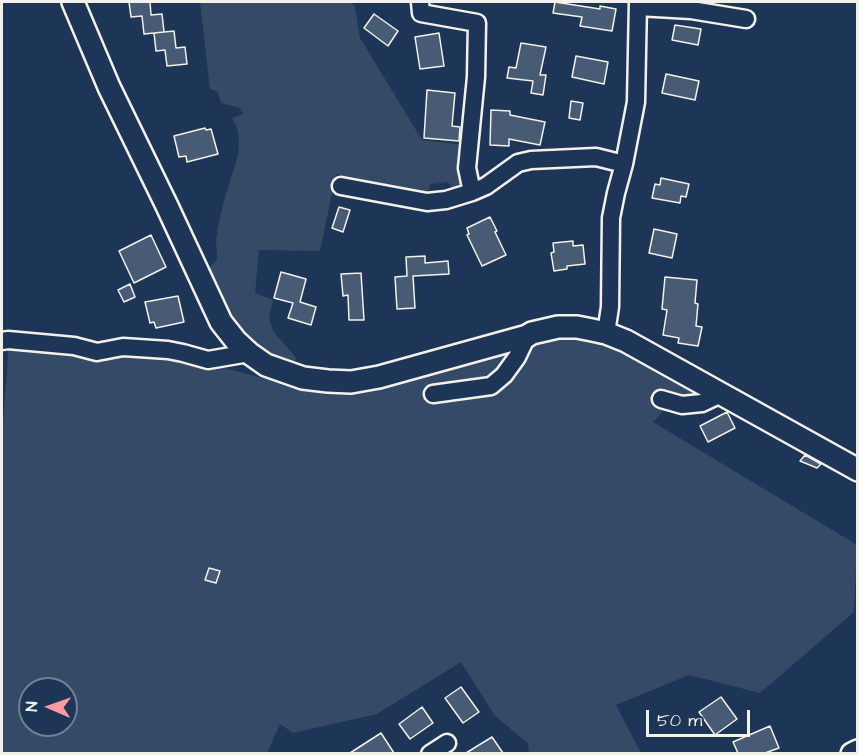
<!DOCTYPE html>
<style>
body{margin:0}
#map{position:relative;width:859px;height:755px;overflow:hidden;background:#1d3557;font-family:"Architects Daughter",sans-serif}
canvas{display:block}
.frame{position:absolute;inset:0;border:3px solid #f4f1e8;pointer-events:none}
.north{position:absolute;left:18px;top:677px;width:60px;height:60px;box-sizing:border-box;background:#1d3557;border:2px solid #738091;border-radius:50%;rotate:272deg;font-size:16px;font-weight:700;line-height:24px;text-align:center;color:#f4f1e8}
.north::after{content:'';display:block;margin:auto;width:21px;height:27px;background:#ff9aa2;clip-path:polygon(50% 0,100% 100%,50% 72%,0 100%)}
.scale{position:absolute;left:646px;top:710px;width:104px;height:27px;box-sizing:border-box;border:3px solid #f4f1e8;border-top:0;padding-left:8px;font-size:18px;line-height:21px;white-space:nowrap;color:#f4f1e8;-webkit-text-stroke:4px #1d3557;paint-order:stroke}
</style>
<div id="map">
<canvas width="859" height="755"></canvas>
<div class="frame"></div>
<div class="north">N</div>
<div class="scale">50 m</div>
</div>
<script>
const c = document.querySelector('canvas').getContext('2d');
c.lineJoin = 'round';
function paint(path, color) {
  c.fillStyle = color;
  c.fill(path, 'evenodd');
}
function poly(rows) {
  const path = new Path2D();
  for (const r of rows) {
    path.moveTo(r[0], r[1]);
    for (let i = 2; i < r.length; i += 2) path.lineTo(r[i], r[i + 1]);
  }
  return path;
}
function strokePath(path, color, width, dash) {
  c.strokeStyle = color;
  c.lineWidth = width;
  c.lineCap = dash ? 'butt' : 'round';
  c.setLineDash(dash || []);
  c.stroke(path);
}
const green = poly([
 [200,2,351,2,355,7,360,38,422,140,465,145,461,181,458,188,453,190,448,182,430,184,428,193,336,174,320,251,259,250,255,293,273,300,269,318,273,331,297,359,288,366,272,359,239,331,228,315,208,268,214,263,217,259,216,240,219,222,223,204,238,155,239,140,237,128,232,118,243,114,240,108,221,103,218,92,210,89],
 [563,335,580,337,584,342,594,344,595,339,615,346,703,391,695,396,675,398,661,389,651,400,666,408,653,422,857,545,854,612,760,693,689,675,616,705,641,753,529,753,528,743,495,716,461,662,377,714,293,733,280,724,267,753,2,754,2,436,9,345,122,351,190,359,259,377,317,389,327,395,331,390,356,392,370,391,383,388,515,347,493,378,427,389,423,395,427,400,442,397,442,402,449,402,449,397,488,392,532,342],
 [30,689,66,689,66,725,30,725]
]);
const building = poly([
 [129,2,150,2,151,15,162,14,164,32,144,34,142,16,131,17,129,2],
 [555,2,600,9,600,6,616,9,612,31,580,26,582,17,553,13,555,2],
 [374,14,398,31,388,46,364,28,374,14],
 [675,25,701,29,698,45,672,40,675,25],
 [174,31,176,48,185,47,187,64,167,66,165,50,156,51,154,33,174,31],
 [439,33,444,66,420,69,415,37,439,33],
 [521,43,546,47,540,75,546,75,543,95,531,93,533,81,507,78,509,67,516,68,521,43],
 [576,56,608,62,604,84,572,77,576,56],
 [666,74,699,81,695,100,662,93,666,74],
 [427,90,455,93,452,126,460,127,459,141,424,138,427,90],
 [571,101,583,103,580,120,569,118,571,101],
 [491,110,510,111,510,115,545,122,540,145,509,139,509,146,490,145,491,110],
 [205,128,206,130,211,129,218,154,187,162,186,156,179,157,174,136,205,128],
 [661,178,689,184,686,197,681,196,680,203,652,198,655,184,660,185,661,178],
 [339,207,350,210,343,232,332,228,339,207],
 [490,217,497,231,495,232,506,255,482,266,467,235,469,234,467,228,490,217],
 [654,229,677,234,672,258,649,253,654,229],
 [151,235,166,267,134,283,119,251,151,235],
 [573,241,573,246,583,245,585,264,567,266,567,269,554,271,551,253,554,252,553,243,573,241],
 [425,256,425,263,448,261,449,274,413,276,415,308,397,309,395,277,407,276,406,257,425,256],
 [281,272,306,279,300,302,316,307,311,325,288,318,293,303,274,298,281,272],
 [361,273,364,320,349,320,348,295,343,296,341,274,361,273],
 [665,277,697,280,695,303,698,304,696,326,702,327,698,346,678,343,679,338,663,335,667,310,662,309,665,277],
 [130,284,135,297,124,302,118,290,130,284],
 [178,296,184,322,156,328,154,322,150,323,145,302,178,296],
 [727,412,735,428,708,442,700,426,727,412],
 [805,455,821,464,817,468,800,461,805,455],
 [209,568,220,571,216,583,205,580,209,568],
 [461,687,479,712,463,723,445,698,461,687],
 [721,697,737,719,715,735,699,712,721,697],
 [422,707,433,723,410,739,399,724,422,707],
 [770,726,779,748,765,753,738,753,733,742,770,726],
 [381,733,394,753,350,753,381,733],
 [492,737,503,753,466,753,492,737]
]);
const minor = poly([
 [420,2,421,13,477,23,476,77,467,168,472,192,486,186,518,163,531,160,596,157,624,164],
 [638,7,691,10,746,19],
 [341,186,427,202,446,200,472,192],
 [606,333,610,307,611,218,616,193,624,164,636,102,638,2],
 [2,341,8,340,74,346,97,352,123,347,168,350,183,353,208,360,249,353],
 [433,394,491,386,504,375,517,357,527,336],
 [661,399,682,405,702,403,721,394],
 [430,754,447,743]
]);
const tertiary = poly([
 [73,2,109,87,167,206,221,322,236,341,249,353,266,365,303,378,328,381,351,382,379,377,527,336,532,333,558,327,577,327,592,330,606,333,626,341,858,470],
 [852,754,858,751]
]);
paint(green, '#354a67');
paint(building, '#485b74');
strokePath(building, '#f4f1e8', 1.5);
strokePath(minor, '#f4f1e8', 21);
strokePath(tertiary, '#f4f1e8', 26);
strokePath(minor, '#1d3557', 16);
strokePath(tertiary, '#1d3557', 21);
</script>
